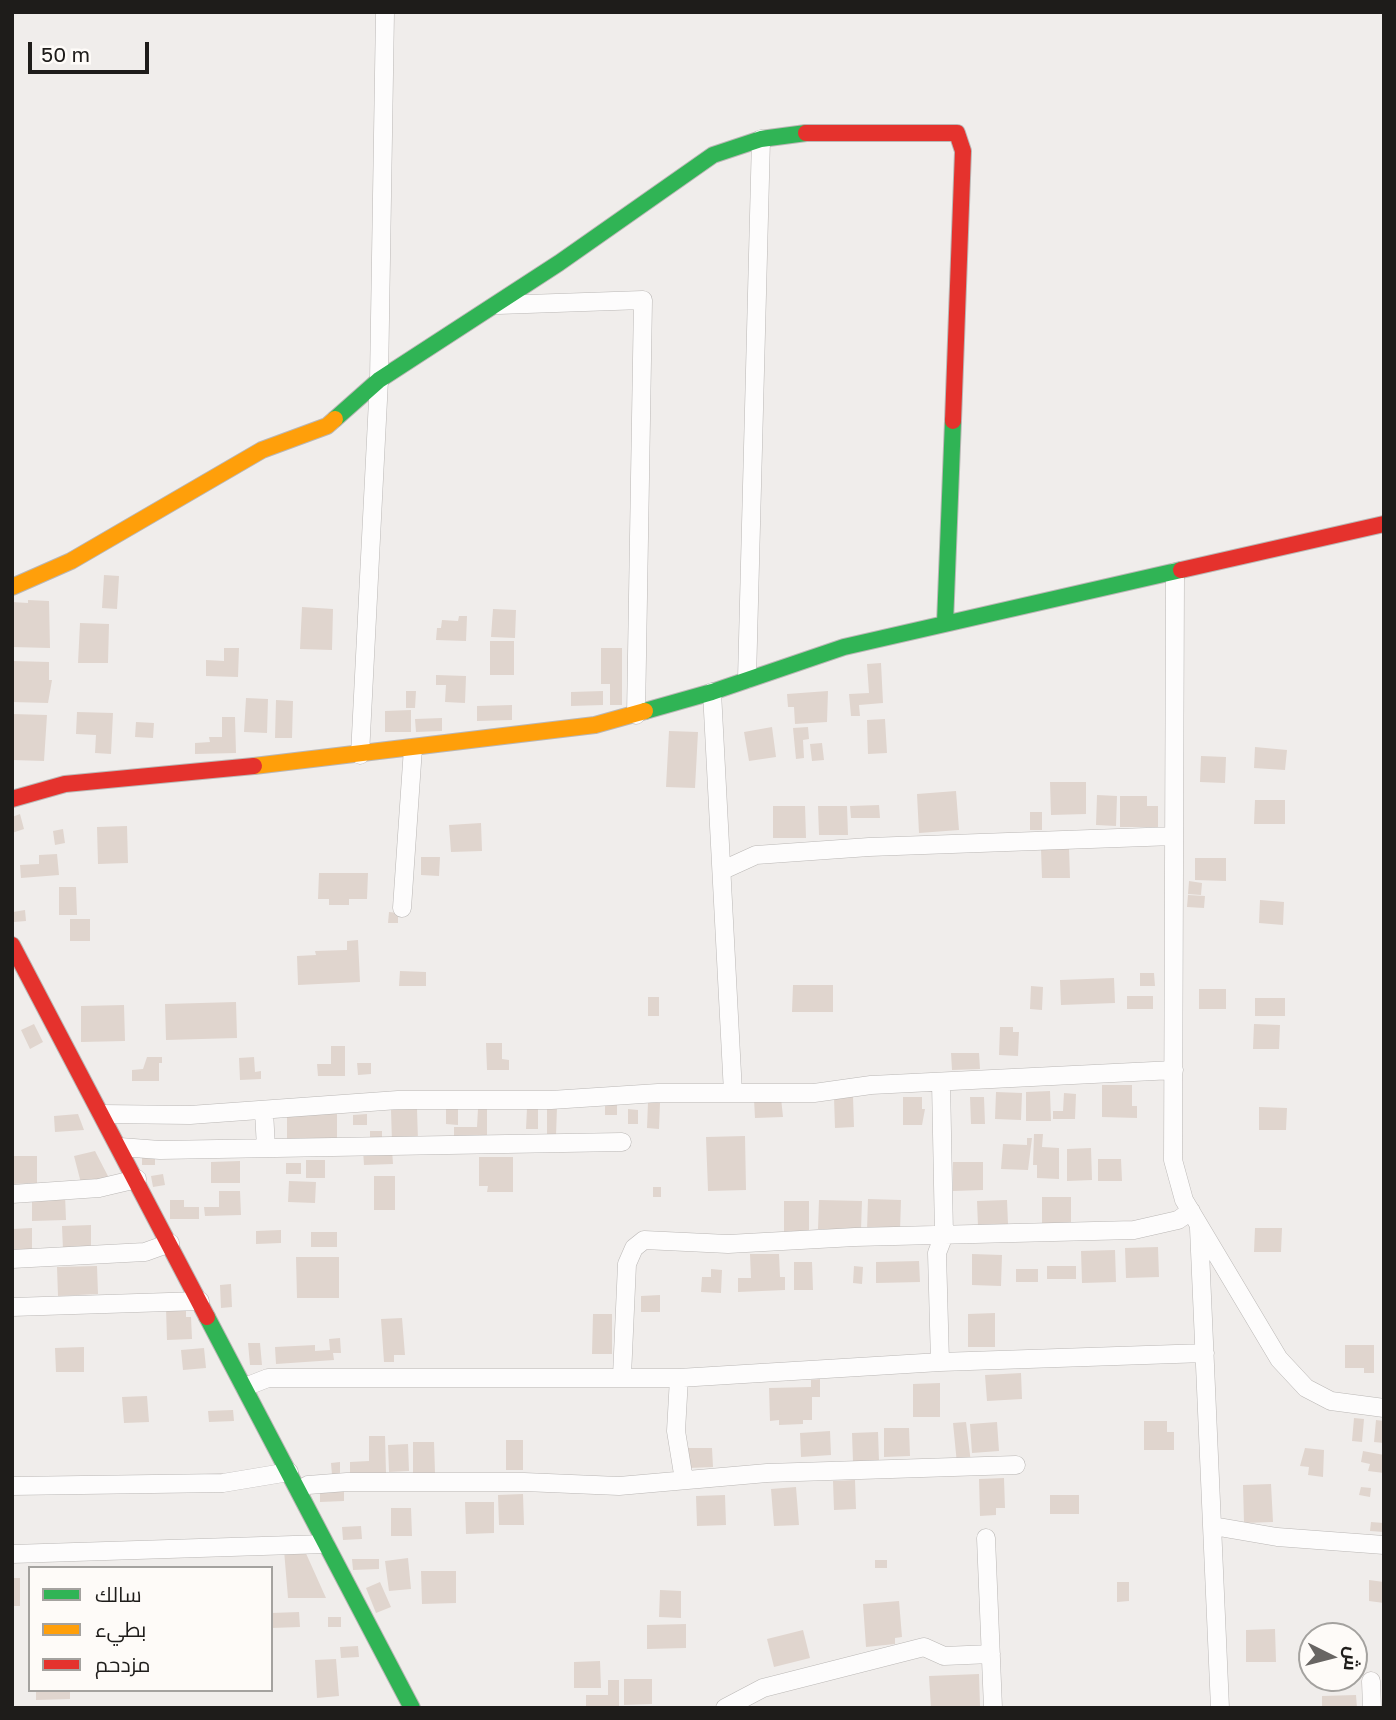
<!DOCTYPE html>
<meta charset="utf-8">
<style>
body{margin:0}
#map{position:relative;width:1396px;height:1720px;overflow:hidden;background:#f0edeb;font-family:"Golos Text",Cairo,sans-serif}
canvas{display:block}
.frame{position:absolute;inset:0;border:14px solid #1e1c1a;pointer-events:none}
.legend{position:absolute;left:28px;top:1566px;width:245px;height:126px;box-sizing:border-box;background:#fefbf8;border:2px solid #a4a29f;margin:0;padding:9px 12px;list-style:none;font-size:21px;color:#1e1c1a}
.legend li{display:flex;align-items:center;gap:14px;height:35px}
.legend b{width:35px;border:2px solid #a4a29f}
.north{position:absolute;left:1298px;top:1622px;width:70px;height:70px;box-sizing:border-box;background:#fefbf8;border:2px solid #a4a29f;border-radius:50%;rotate:96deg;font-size:19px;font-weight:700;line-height:28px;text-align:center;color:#1e1c1a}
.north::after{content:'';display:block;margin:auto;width:24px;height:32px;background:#686563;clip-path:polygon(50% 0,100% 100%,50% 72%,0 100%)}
.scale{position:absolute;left:28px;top:42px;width:121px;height:32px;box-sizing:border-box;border:4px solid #1e1c1a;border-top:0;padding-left:9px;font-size:21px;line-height:24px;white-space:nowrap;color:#1e1c1a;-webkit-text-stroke:5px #fefbf8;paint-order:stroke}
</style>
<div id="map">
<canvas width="1396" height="1720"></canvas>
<div class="frame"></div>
<ul class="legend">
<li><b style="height:9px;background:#30b455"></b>سالك</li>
<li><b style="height:9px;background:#ff9f0a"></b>بطيء</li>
<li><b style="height:9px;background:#e5322d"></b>مزدحم</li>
</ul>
<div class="north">ش</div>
<div class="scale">50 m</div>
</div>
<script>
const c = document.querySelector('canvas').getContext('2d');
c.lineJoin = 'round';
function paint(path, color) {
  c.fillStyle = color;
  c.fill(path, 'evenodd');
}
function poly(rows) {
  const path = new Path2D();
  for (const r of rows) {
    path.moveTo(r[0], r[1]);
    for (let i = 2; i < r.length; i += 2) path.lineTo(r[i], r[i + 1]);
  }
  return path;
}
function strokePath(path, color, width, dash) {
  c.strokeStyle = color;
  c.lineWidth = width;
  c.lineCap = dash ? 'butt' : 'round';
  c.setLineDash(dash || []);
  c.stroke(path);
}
const building = poly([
 [104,575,119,576,117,609,102,608],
 [28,600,49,601,50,648,12,647,12,602,28,603],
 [302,607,333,609,332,650,300,649],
 [493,609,516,610,515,638,491,637],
 [459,616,467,616,466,641,436,640,437,628,441,628,442,620,458,621],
 [80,623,109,624,108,663,78,663],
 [490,641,514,641,514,675,490,675],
 [224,648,239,648,238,677,206,676,206,660,224,661],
 [601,648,622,648,622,705,610,705,610,684,601,684],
 [12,661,49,662,49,680,52,680,48,703,12,702],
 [881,663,883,703,859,705,860,716,851,716,849,694,869,693,867,664],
 [436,675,466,676,465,703,445,702,446,685,436,685],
 [406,691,416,691,415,708,406,708],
 [603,691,603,705,571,706,571,692],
 [828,691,827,722,795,724,794,707,788,707,787,694],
 [246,698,268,699,267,733,244,732],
 [276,700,293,701,292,738,275,738],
 [512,705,512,720,477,721,477,706],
 [411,710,411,732,385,732,385,711],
 [77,712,113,713,111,754,95,753,96,735,76,734],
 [12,714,47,715,44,761,12,760],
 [222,717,235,717,236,753,195,754,195,743,210,742,209,737,222,737],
 [442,718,442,731,416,732,415,719],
 [885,719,887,753,868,754,867,720],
 [136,722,154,723,153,738,135,737],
 [772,727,776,757,749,761,744,732],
 [808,727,809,739,803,740,804,758,796,759,793,728],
 [669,731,698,732,695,788,666,787],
 [822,743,824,760,812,761,810,744],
 [1255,747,1287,750,1285,770,1254,768],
 [1201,756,1226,757,1225,783,1200,782],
 [1050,782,1086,782,1086,814,1051,815],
 [956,791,959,830,919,833,917,794],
 [1097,795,1117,796,1116,826,1096,825],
 [1120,796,1147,796,1147,806,1158,806,1158,827,1120,827],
 [1255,800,1285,800,1285,824,1254,824],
 [879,805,880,818,851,818,850,806],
 [773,806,805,806,806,838,773,838],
 [818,806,847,806,848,835,819,835],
 [1030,812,1042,812,1042,830,1030,830],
 [20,814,24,829,12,833,12,817],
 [481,823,482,851,451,852,449,825],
 [127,826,128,863,98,864,97,827],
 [63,829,65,843,55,845,53,831],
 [1069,848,1070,878,1042,878,1041,849],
 [57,854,59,875,21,878,20,865,39,864,39,855],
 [421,857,440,857,439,876,421,875],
 [1195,858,1226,858,1226,881,1195,880],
 [319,873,368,873,367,899,349,899,349,905,329,905,329,899,318,899],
 [1189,881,1202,883,1201,895,1188,894],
 [59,887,76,887,77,915,59,915],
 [1188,895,1205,896,1204,908,1187,907],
 [1260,900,1284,902,1283,925,1259,923],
 [25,910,26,921,14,922,13,912],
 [389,912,398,913,398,923,388,923],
 [70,919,90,919,90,941,70,941],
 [358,940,360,982,298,985,297,956,316,955,315,951,347,950,347,941],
 [400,971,426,972,426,986,399,986],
 [1140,973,1154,973,1155,986,1140,986],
 [1114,978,1115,1003,1061,1005,1060,980],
 [793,985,833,985,833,1012,792,1012],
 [1031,986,1043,987,1042,1010,1030,1009],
 [1199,989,1226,989,1226,1009,1199,1009],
 [1127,996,1153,996,1153,1009,1127,1009],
 [648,997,659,997,659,1016,648,1016],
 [1255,998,1285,998,1285,1016,1255,1016],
 [236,1002,237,1038,166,1040,165,1004],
 [124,1005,125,1041,81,1042,81,1006],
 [34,1024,43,1042,30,1049,21,1030],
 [1254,1024,1280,1025,1279,1049,1253,1049],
 [1000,1027,1013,1027,1013,1032,1019,1032,1018,1056,999,1055],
 [486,1043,502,1043,502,1059,509,1060,509,1070,487,1070],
 [331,1046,345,1046,345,1076,318,1076,317,1064,331,1064],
 [951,1053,979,1053,980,1069,952,1070],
 [147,1057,162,1057,162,1063,159,1063,159,1081,132,1081,132,1070,143,1069],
 [254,1057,255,1072,261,1071,261,1079,240,1080,239,1058],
 [357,1063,371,1063,371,1074,358,1075],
 [1102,1085,1132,1085,1132,1106,1137,1106,1137,1118,1102,1117],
 [1050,1091,1051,1121,1026,1121,1026,1092],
 [996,1092,1022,1093,1021,1120,995,1119],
 [1064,1093,1076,1094,1075,1119,1053,1119,1053,1111,1063,1111],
 [853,1096,854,1127,835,1128,834,1097],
 [903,1097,922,1097,922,1109,925,1109,922,1125,903,1125],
 [970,1097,984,1097,985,1124,971,1124],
 [781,1098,783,1117,755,1118,754,1099],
 [648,1102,660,1103,659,1129,647,1128],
 [605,1104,617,1104,617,1115,605,1115],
 [446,1105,458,1105,458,1125,446,1124],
 [547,1107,557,1107,556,1136,547,1136],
 [1259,1107,1287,1108,1286,1130,1259,1130],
 [527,1108,538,1108,538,1129,526,1129],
 [417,1109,418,1141,392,1142,391,1110],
 [478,1109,487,1109,487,1138,454,1137,454,1127,477,1127],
 [628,1109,638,1110,638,1124,628,1124],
 [337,1113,337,1141,287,1141,287,1114],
 [78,1114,84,1130,55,1132,54,1116],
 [367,1114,367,1125,353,1125,353,1115],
 [370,1131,382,1131,382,1139,370,1139],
 [1034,1134,1043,1134,1042,1147,1059,1148,1059,1179,1037,1178,1037,1165,1033,1165],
 [745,1136,746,1190,708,1191,706,1137],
 [1027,1138,1032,1138,1028,1170,1001,1169,1003,1144,1027,1145],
 [1091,1148,1092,1180,1067,1181,1067,1149],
 [392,1149,393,1164,364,1165,363,1150],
 [95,1151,110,1180,81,1183,74,1156],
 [142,1154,155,1154,155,1165,142,1165],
 [12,1156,37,1156,37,1183,12,1184],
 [479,1157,513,1157,513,1192,487,1192,488,1186,479,1186],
 [1098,1159,1121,1159,1122,1181,1098,1181],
 [306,1160,325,1160,325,1178,306,1178],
 [240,1161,240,1183,211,1183,211,1162],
 [953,1162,983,1162,983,1190,953,1191],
 [286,1163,301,1163,301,1174,286,1174],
 [163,1174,165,1185,153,1187,151,1176],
 [374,1176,395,1176,395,1210,374,1210],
 [289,1181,316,1182,315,1203,288,1202],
 [653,1187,661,1187,661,1197,653,1197],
 [219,1191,240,1191,241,1215,205,1216,204,1207,219,1207],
 [65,1195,66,1220,32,1221,32,1197],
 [1042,1197,1071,1197,1071,1223,1042,1223],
 [868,1199,901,1200,900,1231,867,1231],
 [170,1200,184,1200,184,1207,199,1207,199,1219,170,1219],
 [819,1200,862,1201,861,1230,818,1229],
 [1007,1200,1008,1224,978,1226,977,1201],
 [784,1201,809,1201,809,1233,784,1233],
 [91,1225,91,1250,63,1250,62,1226],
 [32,1228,32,1252,12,1252,12,1229],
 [1255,1228,1282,1228,1281,1252,1254,1252],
 [281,1230,281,1243,256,1244,256,1231],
 [311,1232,337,1232,337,1247,311,1247],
 [1158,1247,1159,1277,1126,1278,1125,1248],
 [1115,1250,1116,1282,1082,1283,1081,1251],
 [750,1254,779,1254,780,1277,785,1277,785,1290,738,1292,738,1278,751,1278],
 [972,1254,1002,1255,1001,1286,972,1285],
 [296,1257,339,1257,339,1298,297,1298],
 [919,1261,920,1282,876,1283,876,1262],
 [794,1262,812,1262,813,1290,794,1290],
 [97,1266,98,1294,58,1296,57,1267],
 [854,1266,863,1267,862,1284,853,1283],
 [1047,1266,1076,1266,1076,1279,1047,1279],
 [711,1269,722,1270,721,1293,701,1292,702,1277,711,1277],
 [1016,1269,1038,1269,1038,1282,1016,1282],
 [231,1284,232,1307,221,1308,220,1285],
 [660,1295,660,1312,641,1312,641,1296],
 [186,1307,186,1317,191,1317,192,1339,167,1340,166,1308],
 [995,1313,995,1347,968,1347,968,1314],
 [593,1314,612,1314,612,1354,592,1354],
 [402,1318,405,1355,394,1355,394,1362,384,1362,381,1319],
 [340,1338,341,1353,333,1353,334,1360,276,1364,275,1347,315,1345,315,1351,330,1350,329,1339],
 [248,1343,260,1343,262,1365,250,1365],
 [1345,1345,1374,1345,1374,1373,1364,1373,1364,1368,1345,1368],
 [84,1347,84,1372,56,1372,55,1348],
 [204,1348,206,1368,183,1370,181,1350],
 [1021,1373,1022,1399,987,1401,985,1375],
 [820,1379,820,1397,812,1397,812,1420,803,1420,803,1424,779,1425,779,1420,770,1421,769,1388,811,1387,811,1380],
 [940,1383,940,1417,913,1417,913,1384],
 [147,1396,149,1422,124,1423,122,1397],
 [233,1410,234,1421,209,1422,208,1411],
 [1354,1418,1364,1419,1362,1442,1352,1441],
 [1376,1420,1384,1421,1384,1443,1374,1442],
 [1144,1421,1167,1421,1167,1432,1174,1432,1174,1450,1144,1450],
 [966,1422,971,1463,957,1464,953,1423],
 [997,1422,999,1451,972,1453,970,1424],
 [884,1428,909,1428,910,1456,884,1457],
 [830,1431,831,1455,801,1457,800,1433],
 [878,1432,879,1461,853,1462,852,1433],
 [369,1436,385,1436,386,1473,350,1473,350,1462,369,1461],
 [506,1440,523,1440,523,1470,506,1470],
 [413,1442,434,1442,435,1473,413,1473],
 [408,1444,409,1471,389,1472,388,1445],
 [688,1448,712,1448,713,1467,688,1468],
 [1305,1448,1324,1450,1323,1477,1308,1475,1309,1467,1300,1466],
 [1363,1451,1384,1455,1384,1473,1368,1471,1370,1464,1361,1462],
 [340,1462,340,1474,332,1475,331,1463],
 [1004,1478,1005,1508,996,1508,996,1515,980,1516,979,1479],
 [855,1480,856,1509,834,1510,833,1481],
 [1271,1484,1273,1522,1244,1523,1243,1485],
 [796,1487,799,1525,774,1526,771,1489],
 [1361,1487,1371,1488,1370,1497,1359,1495],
 [344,1489,344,1501,320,1502,320,1490],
 [523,1494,524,1525,499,1525,498,1495],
 [725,1495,726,1525,697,1526,696,1496],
 [1050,1495,1079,1495,1079,1514,1050,1514],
 [465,1502,494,1502,494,1533,466,1534],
 [391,1508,411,1508,412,1536,391,1536],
 [1371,1522,1384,1523,1384,1532,1370,1531],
 [361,1526,362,1539,343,1540,342,1527],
 [304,1549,326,1598,288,1598,284,1550],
 [408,1558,411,1589,389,1591,385,1561],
 [352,1559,379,1559,379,1569,353,1570],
 [875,1560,887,1560,887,1568,875,1568],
 [421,1571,456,1571,456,1603,422,1604],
 [12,1578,20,1578,20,1606,12,1606],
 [1369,1580,1384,1582,1384,1603,1369,1601],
 [380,1582,391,1607,376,1613,366,1588],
 [1117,1582,1129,1582,1129,1601,1117,1602],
 [660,1590,681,1591,681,1618,659,1617],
 [899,1601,902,1637,895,1638,895,1644,866,1647,863,1604],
 [299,1612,300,1627,271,1628,271,1613],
 [328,1617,341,1617,341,1627,328,1627],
 [686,1624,686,1648,647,1649,647,1625],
 [1275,1629,1276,1662,1246,1662,1246,1630],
 [803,1630,810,1658,774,1667,767,1639],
 [358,1646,359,1657,341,1658,340,1647],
 [1355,1646,1366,1647,1364,1666,1354,1666],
 [336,1659,339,1696,317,1698,315,1660],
 [600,1661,601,1688,574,1688,574,1662],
 [979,1674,980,1706,931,1708,929,1676],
 [624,1679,652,1679,652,1704,624,1705],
 [608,1680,619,1680,619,1706,586,1708,586,1695,608,1695],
 [36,1690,70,1690,70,1699,36,1700],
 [1356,1695,1357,1708,1322,1708,1322,1696]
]);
const street = poly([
 [498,305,643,300,636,715],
 [1175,572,1173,1160,1184,1200,1279,1359,1306,1388,1331,1401,1384,1408],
 [747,679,761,139],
 [712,692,733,1093],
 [360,755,379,380,385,12],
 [723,870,756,855,869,847,1174,836],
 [402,908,413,748],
 [264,1111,266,1148],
 [102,1114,190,1115,398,1100,551,1100,658,1093,814,1093,871,1085,1174,1070],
 [120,1147,160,1150,622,1142],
 [12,1194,99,1188,137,1179],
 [1199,1228,1220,1708],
 [12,1259,145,1252,170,1243],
 [12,1307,200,1301],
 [940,1362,937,1253,944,1235,941,1082],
 [622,1376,627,1264,634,1248,644,1240,728,1244,855,1237,1134,1230,1178,1220,1191,1211],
 [679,1378,676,1431,684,1480],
 [245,1387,268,1378,679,1378,940,1362,1205,1353],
 [12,1486,223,1483,289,1472],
 [299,1490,308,1485,347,1482,524,1482,619,1486,767,1473,1016,1465],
 [1213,1526,1277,1537,1384,1545],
 [986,1538,993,1708],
 [12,1554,325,1544],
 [1371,1681,1372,1708],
 [725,1708,763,1688,924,1647,944,1656,991,1654]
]);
const fast = poly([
 [335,419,379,380,559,263,713,155,761,139,806,133],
 [945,623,953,421],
 [645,711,712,692,844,647,1181,570],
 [207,1317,412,1708]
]);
const slow = poly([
 [12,587,71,561,262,450,327,426,335,419],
 [254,766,595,725,645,711]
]);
const jam = poly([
 [806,133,957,133,963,151,953,421],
 [1181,570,1384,524],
 [12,799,65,784,254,766],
 [12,945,207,1317]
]);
paint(building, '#e0d5ce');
strokePath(street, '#bab7b5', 19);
strokePath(fast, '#bab7b5', 18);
strokePath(slow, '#bab7b5', 18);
strokePath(jam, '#bab7b5', 18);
strokePath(street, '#fdfcfc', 18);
strokePath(fast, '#30b455', 16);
strokePath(slow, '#ff9f0a', 16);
strokePath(jam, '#e5322d', 16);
</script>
